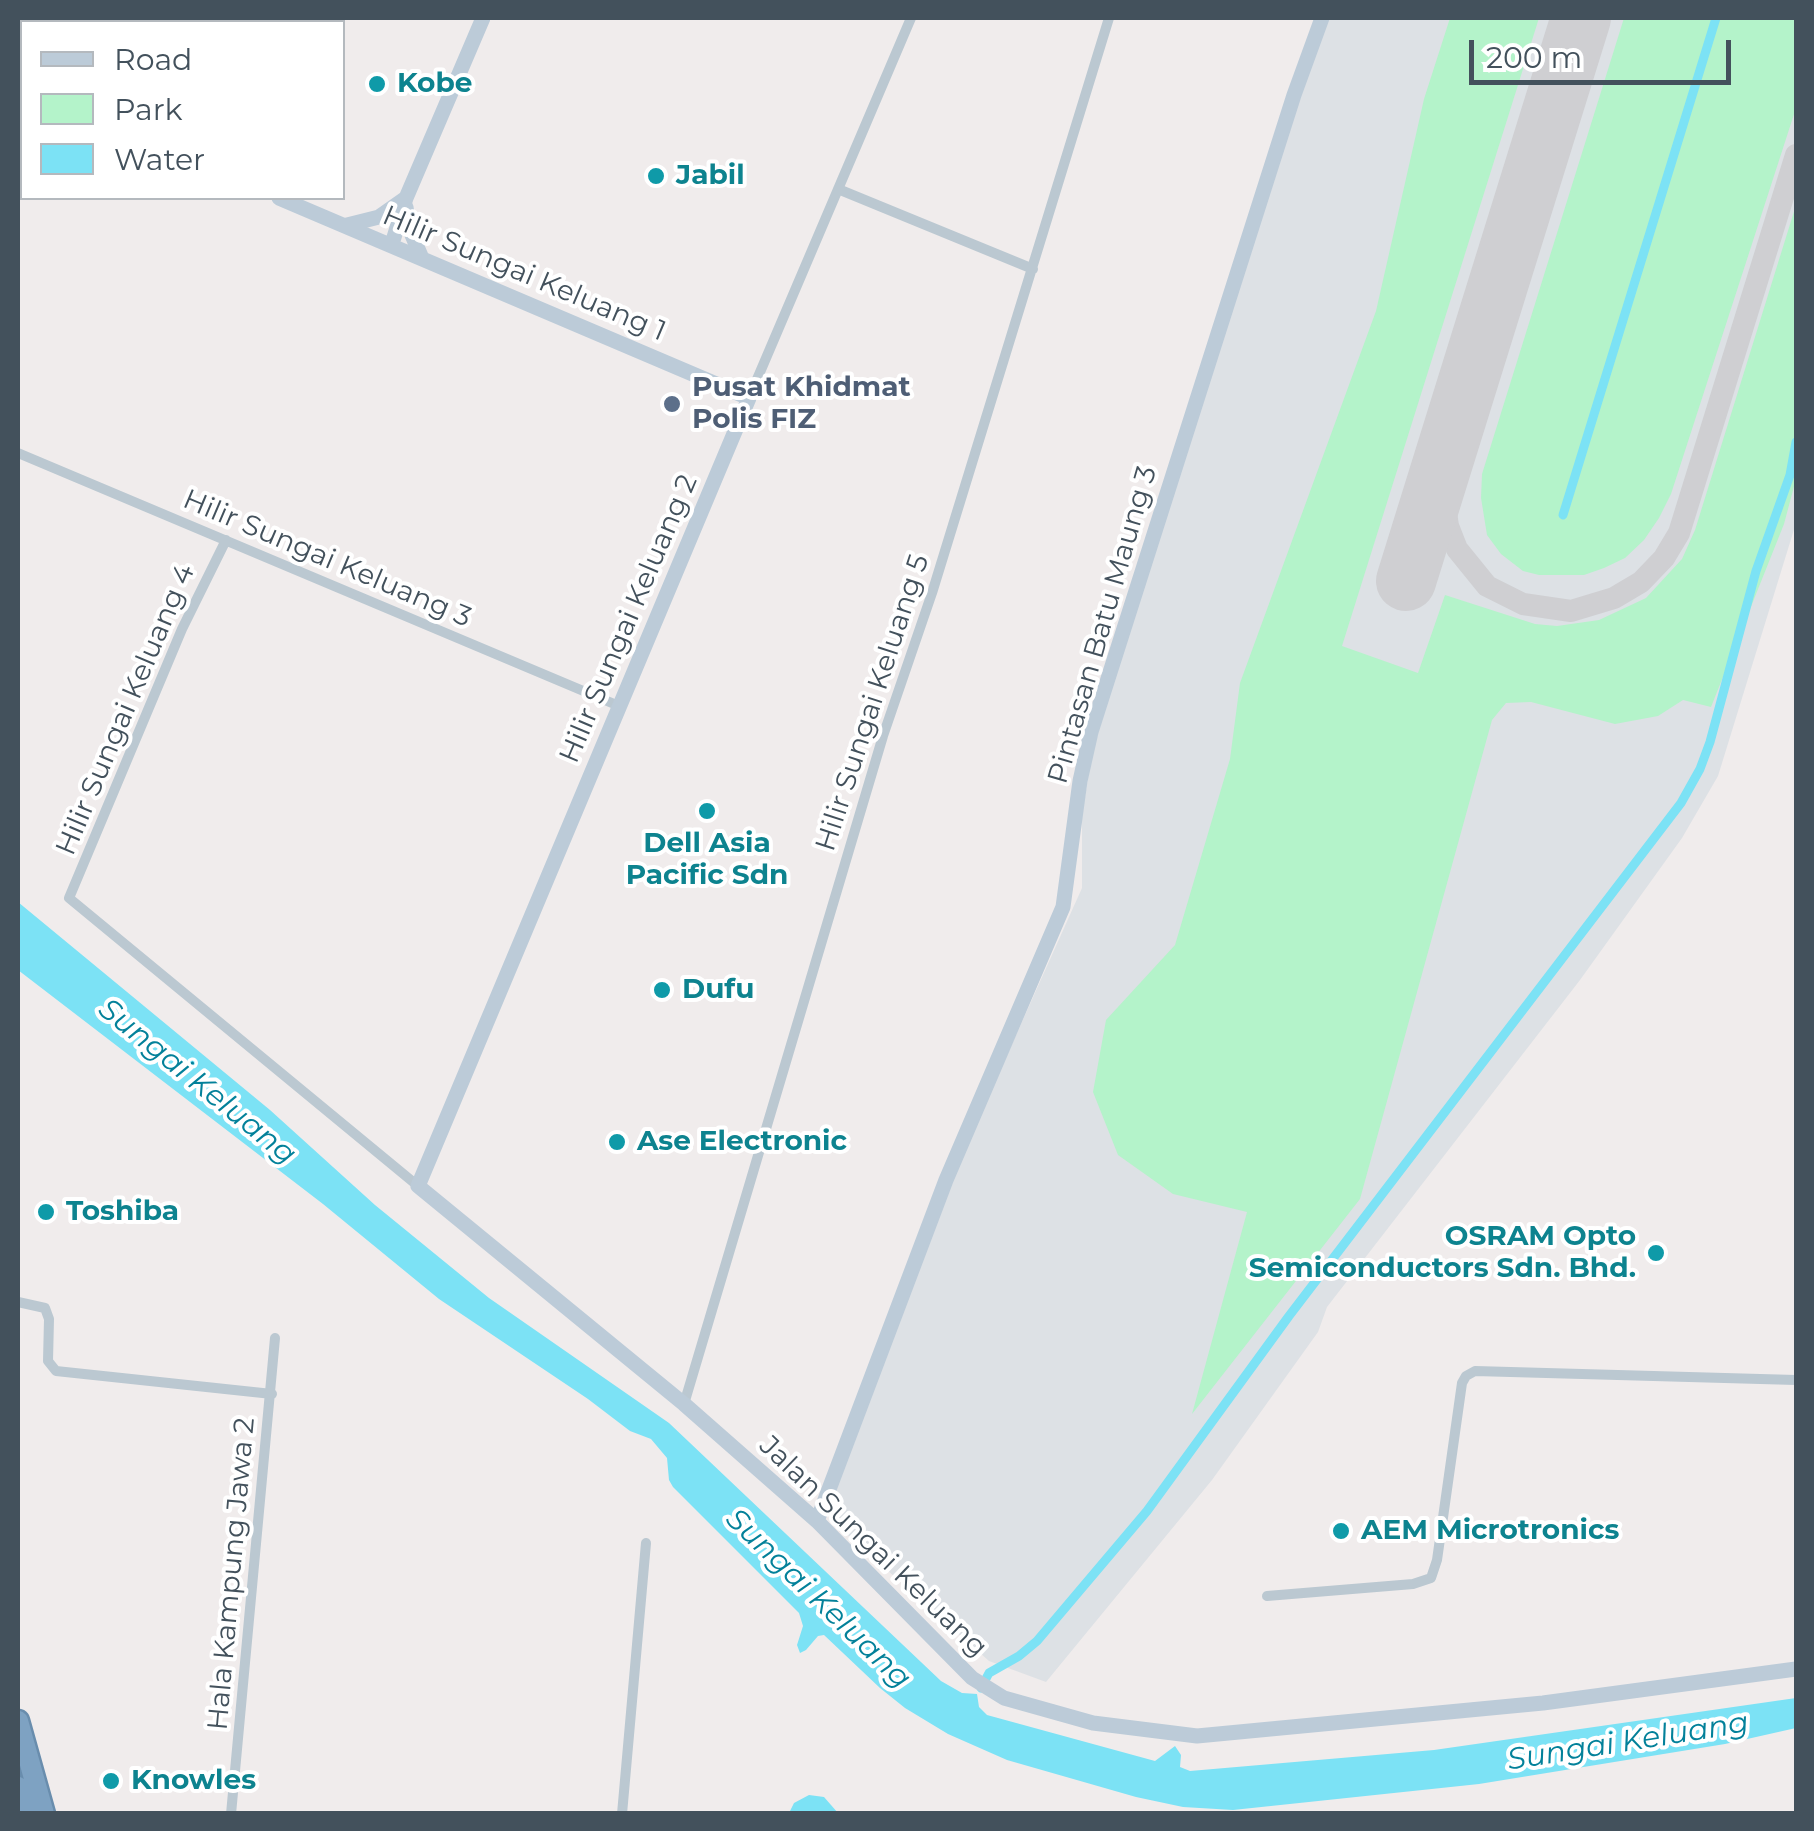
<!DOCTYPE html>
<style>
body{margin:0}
#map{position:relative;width:1814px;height:1831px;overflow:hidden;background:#f0ecec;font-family:Montserrat,sans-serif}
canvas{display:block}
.frame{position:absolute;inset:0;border:20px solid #43515c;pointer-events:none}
.legend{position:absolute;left:20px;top:20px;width:325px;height:180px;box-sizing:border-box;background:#fff;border:2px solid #b4b9be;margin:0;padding:12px 18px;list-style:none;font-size:30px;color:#43515c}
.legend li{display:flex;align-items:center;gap:20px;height:50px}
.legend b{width:50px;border:2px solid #b4b9be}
.scale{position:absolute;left:1469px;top:40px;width:262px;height:45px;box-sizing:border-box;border:5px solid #43515c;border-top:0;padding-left:12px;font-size:30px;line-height:35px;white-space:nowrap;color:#43515c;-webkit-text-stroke:8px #fff;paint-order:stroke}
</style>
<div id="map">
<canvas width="1814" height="1831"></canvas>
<div class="frame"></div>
<ul class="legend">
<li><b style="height:12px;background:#bccbd8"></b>Road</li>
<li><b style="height:28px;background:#b4f3ca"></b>Park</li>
<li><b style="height:28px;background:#7ce2f5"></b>Water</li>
</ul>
<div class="scale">200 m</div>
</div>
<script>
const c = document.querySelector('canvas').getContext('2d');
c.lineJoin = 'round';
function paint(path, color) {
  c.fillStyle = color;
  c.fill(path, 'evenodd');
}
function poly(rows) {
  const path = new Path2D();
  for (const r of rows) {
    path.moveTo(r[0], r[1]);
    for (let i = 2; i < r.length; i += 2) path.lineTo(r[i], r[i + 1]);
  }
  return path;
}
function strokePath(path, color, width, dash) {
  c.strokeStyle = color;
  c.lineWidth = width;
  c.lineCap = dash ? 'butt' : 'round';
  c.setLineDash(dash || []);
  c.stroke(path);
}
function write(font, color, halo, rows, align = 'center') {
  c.font = font + ' Montserrat,sans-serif';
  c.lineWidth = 8;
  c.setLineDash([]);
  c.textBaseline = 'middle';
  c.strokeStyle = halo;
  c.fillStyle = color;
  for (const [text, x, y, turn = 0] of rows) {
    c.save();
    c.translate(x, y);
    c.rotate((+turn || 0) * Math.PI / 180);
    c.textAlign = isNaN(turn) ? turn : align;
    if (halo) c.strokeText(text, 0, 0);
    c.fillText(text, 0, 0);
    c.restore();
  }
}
const airport = poly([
 [1328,18,1796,18,1796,523,1718,776,1682,838,1580,980,1327,1307,1318,1332,1212,1480,1046,1682,989,1661,830,1519,839,1476,951,1180,1082,888,1082,817,1090,764,1111,683,1299,94]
]);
const green = poly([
 [1450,18,1539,18,1342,646,1418,673,1445,595,1535,624,1557,626,1599,620,1646,598,1682,559,1695,530,1796,205,1796,479,1784,524,1711,707,1683,700,1658,716,1615,724,1531,702,1506,703,1492,720,1360,1199,1192,1414,1247,1212,1173,1194,1118,1155,1093,1092,1106,1020,1175,945,1230,759,1240,683,1376,311,1424,99],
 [1624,18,1796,18,1796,108,1671,494,1659,518,1644,540,1625,558,1604,568,1584,575,1539,575,1523,571,1501,554,1487,535,1481,498,1482,474]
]);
const water = poly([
 [18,902,270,1110,375,1205,489,1298,669,1423,941,1681,962,1693,977,1694,979,1707,987,1715,1155,1761,1175,1746,1181,1755,1180,1767,1190,1771,1434,1750,1796,1698,1796,1728,1725,1744,1479,1784,1233,1810,1183,1807,1136,1797,1007,1760,948,1734,905,1708,880,1688,824,1635,818,1636,806,1650,800,1653,797,1645,803,1626,799,1613,673,1487,669,1480,667,1458,651,1439,630,1431,588,1399,439,1299,323,1204,18,970],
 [809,1795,824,1797,838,1813,789,1813,794,1803]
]);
const canal = poly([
 [1563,515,1716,18],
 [981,1688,989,1673,1019,1656,1037,1641,1147,1511,1289,1316,1681,803,1700,769,1710,742,1756,571,1790,475,1796,442]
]);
const taxiway = poly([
 [1447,448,1444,500,1448,526,1457,549,1487,586,1523,604,1571,611,1614,598,1641,582,1664,558,1679,533,1796,155]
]);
const runway = poly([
 [1406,581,1581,18]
]);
const street = poly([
 [838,189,1033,269],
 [749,398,911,18],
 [18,453,619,706],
 [226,540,182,629,69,898,418,1186],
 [18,1302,45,1308,49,1319,48,1361,56,1371,272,1394],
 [684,1404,883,736,932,593,1109,18],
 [1267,1596,1413,1584,1431,1578,1437,1560,1462,1383,1466,1376,1475,1371,1796,1380],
 [231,1814,275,1338],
 [622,1814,646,1543]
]);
const secondary = poly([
 [18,126,22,127],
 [279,198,749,398,418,1186,684,1404,817,1521,972,1678,1004,1698,1093,1723,1197,1736,1543,1703,1796,1669],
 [406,207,409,228,421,256],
 [347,225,379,217,406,198],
 [392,244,406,198,483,18],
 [817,1521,946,1180,1063,907,1080,781,1091,732,1294,95,1322,18]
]);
const highway = poly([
 [18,1721,44,1814],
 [18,1787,25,1814]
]);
const markers = [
 [377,84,10,"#0f9aa8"],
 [656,176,10,"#0f9aa8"],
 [672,404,10,"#5c6f8a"],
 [707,811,10,"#0f9aa8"],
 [662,990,10,"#0f9aa8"],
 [617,1142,10,"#0f9aa8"],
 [46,1212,10,"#0f9aa8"],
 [1656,1253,10,"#0f9aa8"],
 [1341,1531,10,"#0f9aa8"],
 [111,1781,10,"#0f9aa8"]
];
const cultureNames = [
 ["Kobe",397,84],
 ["Jabil",676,176],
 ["Dell Asia",707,844,"center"],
 ["Pacific Sdn",707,876,"center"],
 ["Dufu",682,990],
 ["Ase Electronic",637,1142],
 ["Toshiba",66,1212],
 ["OSRAM Opto",1636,1237,"right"],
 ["Semiconductors Sdn. Bhd.",1636,1269,"right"],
 ["AEM Microtronics",1361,1531],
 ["Knowles",131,1781]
];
const streetNames = [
 ["Hilir Sungai Keluang 1",524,274,23],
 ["Hilir Sungai Keluang 3",327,559,23],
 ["Hilir Sungai Keluang 2",629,619,-67],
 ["Pintasan Batu Maung 3",1103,625,-74],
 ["Hilir Sungai Keluang 5",873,703,-72],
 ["Hilir Sungai Keluang 4",126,710,-67],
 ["Jalan Sungai Keluang",873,1547,44],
 ["Hala Kampung Jawa 2",232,1574,-85]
];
const serviceNames = [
 ["Pusat Khidmat",692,388],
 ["Polis FIZ",692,420]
];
const waterNames = [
 ["Sungai Keluang",197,1082,39],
 ["Sungai Keluang",818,1599,44],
 ["Sungai Keluang",1628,1742,-9]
];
paint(airport, '#dde1e5');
paint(green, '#b4f3ca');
paint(water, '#7ce2f5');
strokePath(canal, '#7ce2f5', 9);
strokePath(taxiway, '#cfcfd2', 22);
strokePath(runway, '#cfcfd2', 60);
strokePath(highway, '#698dad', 25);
strokePath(street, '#bbc8d1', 10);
strokePath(secondary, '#bccbd8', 15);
strokePath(highway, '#7ea2c2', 20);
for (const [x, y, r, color] of markers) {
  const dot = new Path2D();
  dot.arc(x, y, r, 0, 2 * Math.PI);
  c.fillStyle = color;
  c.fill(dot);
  strokePath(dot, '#fff', 4);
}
write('bold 28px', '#0d838f', '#fff', cultureNames, 'left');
write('28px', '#43515c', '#fff', streetNames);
write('bold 28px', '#4e5e75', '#fff', serviceNames, 'left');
write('italic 30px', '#03819a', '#fff', waterNames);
</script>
